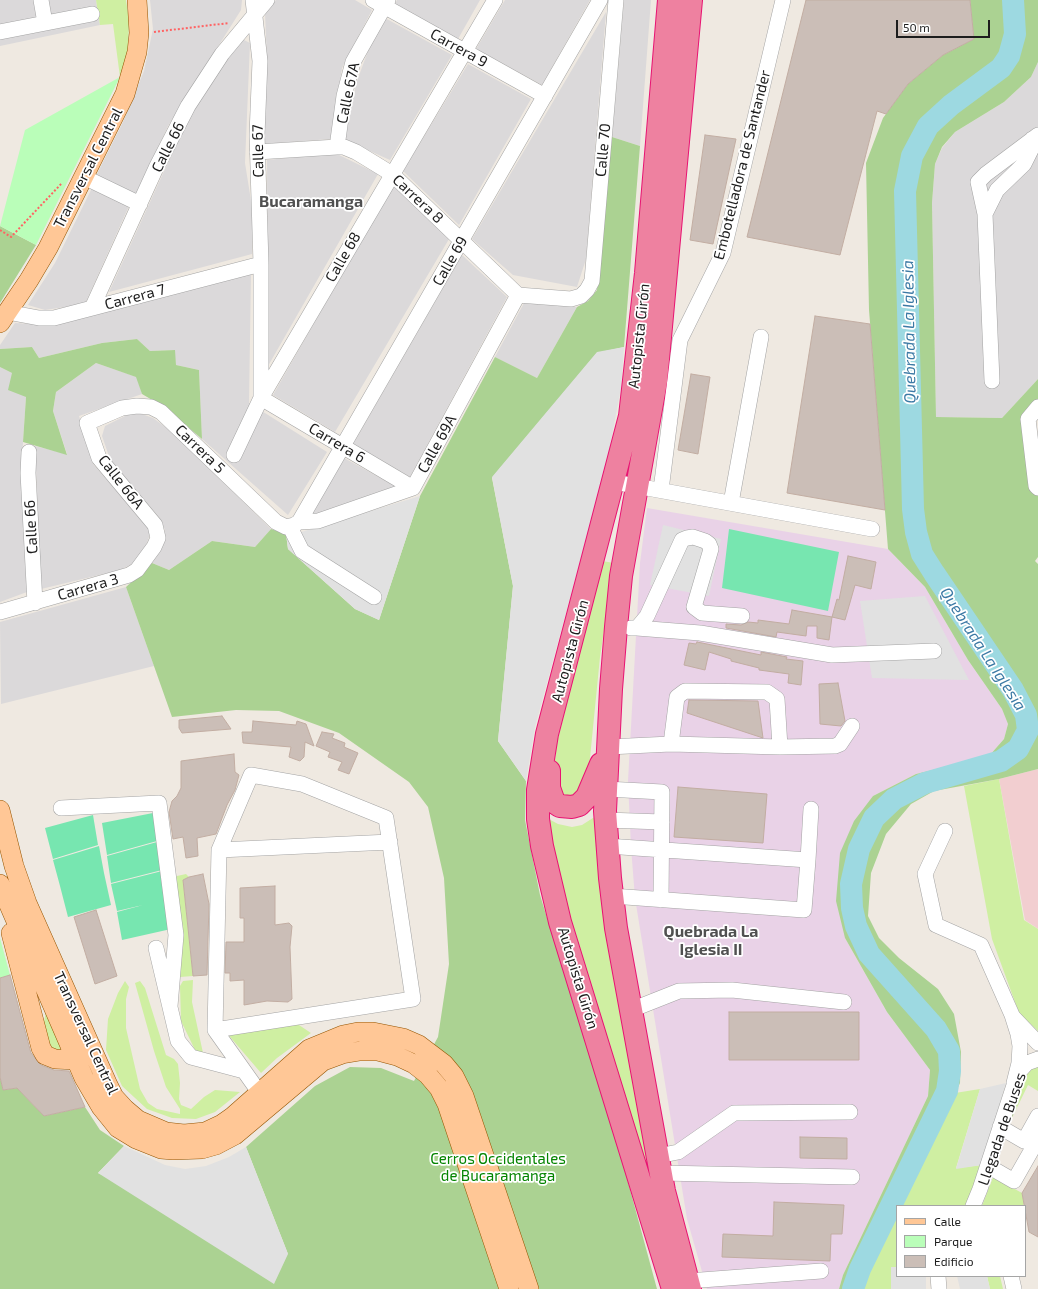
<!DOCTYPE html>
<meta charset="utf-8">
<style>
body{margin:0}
#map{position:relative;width:1038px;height:1289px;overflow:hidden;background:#efe9e1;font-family:"Exo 2",sans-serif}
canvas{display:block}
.legend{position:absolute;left:896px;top:1205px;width:130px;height:72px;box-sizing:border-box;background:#fff;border:1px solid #a5a5a5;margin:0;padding:5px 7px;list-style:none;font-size:12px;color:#1d1d1d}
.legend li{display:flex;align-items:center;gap:8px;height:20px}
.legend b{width:20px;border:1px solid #a5a5a5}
.scale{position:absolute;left:896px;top:20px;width:94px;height:18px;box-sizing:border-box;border:2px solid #1d1d1d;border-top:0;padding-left:5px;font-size:12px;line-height:14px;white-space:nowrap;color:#1d1d1d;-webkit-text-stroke:3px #fff;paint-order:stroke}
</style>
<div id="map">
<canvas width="1038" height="1289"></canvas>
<ul class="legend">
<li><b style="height:5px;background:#ffc796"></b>Calle</li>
<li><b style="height:11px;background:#bafeb9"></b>Parque</li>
<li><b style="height:11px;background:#cbbeb7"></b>Edificio</li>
</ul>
<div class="scale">50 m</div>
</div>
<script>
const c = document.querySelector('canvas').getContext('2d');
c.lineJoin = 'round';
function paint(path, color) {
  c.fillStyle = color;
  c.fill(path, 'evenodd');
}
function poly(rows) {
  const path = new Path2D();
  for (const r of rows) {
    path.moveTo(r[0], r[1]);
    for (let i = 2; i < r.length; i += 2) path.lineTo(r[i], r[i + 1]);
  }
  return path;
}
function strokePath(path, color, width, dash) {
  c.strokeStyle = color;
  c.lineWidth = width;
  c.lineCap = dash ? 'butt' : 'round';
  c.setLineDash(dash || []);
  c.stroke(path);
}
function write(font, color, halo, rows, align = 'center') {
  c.font = font + ' "Exo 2",sans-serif';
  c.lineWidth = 3.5;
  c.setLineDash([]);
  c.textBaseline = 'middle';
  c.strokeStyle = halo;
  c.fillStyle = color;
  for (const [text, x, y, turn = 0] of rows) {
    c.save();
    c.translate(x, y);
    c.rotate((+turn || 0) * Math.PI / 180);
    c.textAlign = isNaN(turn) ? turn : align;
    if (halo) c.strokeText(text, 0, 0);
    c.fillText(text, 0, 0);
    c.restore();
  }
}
const residential = poly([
 [0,0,96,0,100,25,0,46],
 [150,0,242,0,241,10,168,126,135,196,96,176,123,122,144,71,153,29],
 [276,0,355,0,372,10,342,68,331,139,264,144,267,60,265,13],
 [397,0,480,0,458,39,395,4],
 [505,0,590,0,542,85,476,49],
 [624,0,651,0,640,146,612,137],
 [606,12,586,259,577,287,513,275,472,239],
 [385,18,452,55,390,160,343,139,357,81,368,51],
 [240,38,250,43,245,163,252,207,252,254,109,292,191,112],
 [1038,62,1038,379,1002,418,936,417,932,203,935,164,942,148,955,132,1004,102,1031,77],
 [468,64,531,99,459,225,403,171],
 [335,153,378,174,268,366,267,160],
 [393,185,449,239,335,432,273,395],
 [92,188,129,206,85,304,45,310,28,305,55,263],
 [462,255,507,297,410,477,353,444],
 [251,273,249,403,327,452,288,515,202,439,199,370,176,365,174,350,150,351,137,339,102,343,39,358,32,347,0,349,0,345,15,323,48,325],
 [524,303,577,307,537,378,495,357],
 [96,363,137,377,142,394,79,416,93,464,145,523,149,529,149,537,145,548,134,563,120,570,41,589,35,446,67,454,53,411,56,392],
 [0,367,12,373,26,397,22,458,27,592,0,602],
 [139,413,153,418,171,431,271,529,255,547,212,541,169,570,152,563,165,530,158,516,111,462,102,436,105,426,129,414],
 [344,458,399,488,317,518,310,514],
 [126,587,154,666,1,704,0,622]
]);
const commercial = poly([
 [1038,769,1038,929,1025,920,999,779]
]);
const industrial = poly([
 [647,508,888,549,925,587,968,660,1002,709,1008,724,1004,739,989,756,916,774,873,796,845,938,887,1012,930,1070,928,1096,843,1275,839,1289,707,1289,687,1219,635,898,631,847,628,781,640,563]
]);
const grass = poly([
 [96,0,126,0,129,20,128,52,120,77,113,24,100,25],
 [602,561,614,563,600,657,589,768,583,789,571,797,563,796,554,768,557,743],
 [999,779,1024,920,1038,929,1038,1031,1019,1013,992,939,964,786],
 [596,816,598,870,607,936,655,1204,574,939,545,817,558,824,572,827,582,825],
 [186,874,189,877,183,880,193,976,180,977,174,879,177,876],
 [193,980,192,1002,203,1053,196,1052,181,1021,180,986,183,981],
 [125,981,129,987,126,999,126,1028,140,1089,148,1103,157,1109,180,1114,180,1109,166,1087,154,1051,135,983,140,981,145,988,166,1055,174,1059,178,1064,180,1083,179,1099,181,1105,191,1109,204,1097,215,1090,240,1092,215,1112,196,1119,172,1118,147,1109,122,1086,106,1050,108,1019,118,993],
 [46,1011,65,1053,46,1047,42,1033],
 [296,1023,311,1033,277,1058,261,1073,225,1031],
 [1038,1063,1038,1091,1028,1085,1009,1124,1024,1071],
 [980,1089,956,1168,982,1165,965,1206,900,1206,955,1093],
 [993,1177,1022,1193,1024,1204,1022,1206,982,1206],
 [897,1212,897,1267,891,1268,891,1289,862,1289],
 [987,1276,1000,1276,1003,1289,990,1289]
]);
const forest = poly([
 [970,0,1038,0,1038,62,1031,77,1004,102,955,132,942,147,935,164,932,203,936,417,1002,418,1038,379,1038,399,1022,417,1038,495,1038,557,1035,561,1038,564,1038,769,999,779,934,791,911,804,886,834,871,873,868,916,879,938,899,958,938,989,954,1014,961,1052,960,1083,900,1206,897,1206,897,1212,862,1289,839,1289,843,1275,928,1096,930,1070,887,1012,845,938,836,901,840,853,854,821,873,796,916,774,989,756,1004,739,1008,724,1002,709,968,660,925,587,888,549,869,310,866,163,883,118,908,84,943,55,974,39],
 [612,137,640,146,624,347,597,353,492,478,513,586,498,741,526,781,525,820,540,895,625,1171,657,1289,0,1289,0,1077,3,1090,17,1088,44,1116,85,1107,100,1130,124,1146,98,1173,288,1254,246,1147,315,1086,350,1067,381,1068,414,1081,438,1037,449,964,444,878,428,807,409,782,339,733,279,711,236,710,172,717,126,587,152,563,169,570,212,541,255,547,271,529,286,534,288,549,355,609,379,620,420,496,495,357,537,378,577,307,588,301,597,290],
 [0,226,36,245,0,303],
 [137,339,150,351,175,350,176,365,199,370,202,439,164,407,142,394,136,377,96,363,56,392,53,411,67,455,23,442,26,397,8,390,12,373,0,367,0,349,32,347,39,358,102,343]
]);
const park = poly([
 [120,77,36,245,0,226,25,130],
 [0,938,10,975,0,978]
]);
const pitch = poly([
 [729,529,839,552,828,611,722,588],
 [153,813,157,841,107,855,102,823],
 [93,815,98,845,53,859,45,828],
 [157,842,162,870,111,883,107,856],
 [99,846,104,873,60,886,53,860],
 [162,871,171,929,122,940,117,912,143,905,117,911,111,884],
 [104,873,111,905,68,917,60,886]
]);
const parking = poly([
 [624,347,621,388,607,462,535,727,526,781,498,741,513,586,492,477,597,352],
 [420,496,379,620,355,609,288,549,286,534,298,533],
 [663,525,721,539,709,596,650,585],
 [925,596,969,680,872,678,860,601],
 [1006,1083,982,1165,956,1169,980,1089],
 [124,1146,165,1165,185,1169,206,1166,229,1157,246,1147,288,1254,274,1284,98,1173],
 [891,1267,897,1267,897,1276,926,1276,926,1289,891,1289],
 [957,1276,987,1276,990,1289,960,1289]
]);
const river = poly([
 [853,1289,860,1269,947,1091,950,1071,949,1051,936,1029,869,954,856,926,852,908,851,884,859,849,874,818,894,799,925,783,1001,761,1018,749,1028,730,1026,715,1013,690,934,573,922,554,916,532,913,509,905,191,912,156,928,126,951,105,1001,68,1009,56,1015,34,1013,0]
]);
const building = poly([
 [806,0,970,0,974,39,943,55,908,84,886,114,877,111,840,255,747,237,806,0],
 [705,135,736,139,713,244,690,240,705,135],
 [815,316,870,324,885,510,787,493,815,316],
 [691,374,710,377,698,454,678,450,691,374],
 [848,556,876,562,871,589,855,585,845,620,832,617,837,599,839,600,848,556],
 [792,610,832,617,829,640,817,638,817,626,807,626,806,636,777,632,776,637,726,628,726,624,741,625,748,622,758,623,758,620,789,624,792,610],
 [697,642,761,655,761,652,787,657,786,659,803,661,801,685,788,683,789,674,759,670,759,668,731,661,731,659,709,652,705,670,684,665,689,643,696,644,697,642],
 [838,683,845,721,841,726,820,724,819,684,838,683],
 [689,700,758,701,763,738,687,713,689,700],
 [222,716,231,729,182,733,179,728,179,720,222,716],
 [253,721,296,725,297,721,306,724,314,746,305,742,304,757,300,761,289,757,291,747,243,743,242,732,252,732,253,721],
 [322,732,334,734,332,738,345,743,344,747,358,753,349,774,338,770,342,762,328,757,330,752,316,746,322,732],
 [234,754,235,772,239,775,235,790,227,805,216,834,197,838,198,856,186,858,183,837,173,839,169,812,172,801,177,796,181,788,181,761,234,754],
 [678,787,767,794,763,843,674,837,678,787],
 [203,874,209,904,207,975,193,976,183,880,189,877,203,874],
 [275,886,275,925,289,923,292,926,290,947,292,999,288,1002,267,1001,244,1005,244,980,230,981,230,973,225,973,226,942,244,942,244,918,240,918,240,888,275,886],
 [96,910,117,976,95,984,74,917,96,910],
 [10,975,31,1053,41,1065,54,1070,69,1071,85,1107,44,1116,17,1088,3,1090,0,1077,0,978,10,975],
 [729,1012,859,1012,859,1060,729,1060,729,1012],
 [800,1137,847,1138,847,1159,800,1158,800,1137],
 [1038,1166,1038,1237,1029,1232,1022,1193,1038,1166],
 [774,1202,844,1205,842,1234,831,1234,830,1261,722,1257,723,1234,773,1236,774,1202]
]);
const path = poly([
 [154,32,229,23],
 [0,230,11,237,62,183]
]);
const minor = poly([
 [41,0,45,23],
 [253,0,260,61,257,135,261,264,261,398,413,488],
 [373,0,545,96],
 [0,32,92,14],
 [337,147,344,96,353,62,388,0],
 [257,152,337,147,344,147,356,152,392,174,518,295,571,299,581,296,587,290,592,281,616,0],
 [84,177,140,204],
 [985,214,997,190,1024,164,1031,150,1032,139],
 [92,308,156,168,188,106,222,54,267,0],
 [7,312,39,318,54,318,261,264],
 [992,381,985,214,978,182,986,174,1038,135],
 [1038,407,1028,419,1036,486,1038,488],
 [29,452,28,473,35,603],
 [234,455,261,398,495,0],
 [614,482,872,529],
 [661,490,680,340,723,253,783,0],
 [731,503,761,337],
 [299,522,318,521,413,488,518,295],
 [290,527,302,551,374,597],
 [0,612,129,575,137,570,154,547,158,538,155,525,99,458,87,423,122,408,137,406,151,407,161,412,276,522,286,527,294,525,299,522,600,0],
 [631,628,637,628,647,616,682,540,687,538,693,537,705,541,709,544,711,549,694,607,702,613,742,616],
 [637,628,700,633,832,655,934,651],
 [608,747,671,744,780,747,777,699,767,692,685,691,677,697,671,744],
 [780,747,835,746,840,744,852,726],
 [606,789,662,792,661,900],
 [61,808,159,803,176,935,170,1006],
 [606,820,662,822],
 [945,831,925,874,936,925,981,945,1012,1015,1018,1034,1020,1046,1019,1063,1014,1083],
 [607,846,808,860,804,910,612,896],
 [219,850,390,842],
 [808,860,811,809],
 [156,948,178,1041,191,1057,244,1071],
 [631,1010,679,991,732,990,844,1002],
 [1014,1018,1038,1043],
 [215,1030,413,999,386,818,302,784,251,775,219,850,215,1030,259,1092],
 [1000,1127,1024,1141,1038,1116],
 [658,1156,678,1152,734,1113,850,1112],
 [988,1166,1014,1181,1038,1139],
 [661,1173,852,1177],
 [973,1206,980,1189,1018,1073,1027,1063,1038,1059],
 [938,1276,939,1289],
 [1011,1276,1014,1289],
 [688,1281,821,1271]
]);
const major = poly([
 [0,323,29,280,48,248,125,94,137,52,139,33,137,0],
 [0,810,14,866,27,903,108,1085,114,1097,125,1109,138,1120,166,1132,184,1134,205,1132,222,1124,232,1117,309,1049,343,1035,358,1032,373,1032,403,1038,419,1045,444,1064,454,1076,464,1096,529,1289],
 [0,884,84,1078,101,1107,118,1128,136,1139,161,1149,173,1150,202,1149,216,1145,235,1135,323,1061,342,1054,360,1051,378,1051,397,1056,414,1064,428,1075,439,1088,447,1104,509,1289],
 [11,933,41,1048,45,1055,55,1059,76,1060,85,1056]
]);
const highway = poly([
 [669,0,646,273,630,416,547,734,538,790,538,819,542,846,560,922,673,1289],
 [549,771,549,788,554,802,560,806,572,807,579,805,587,797,601,764],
 [690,1289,664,1191,616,928,610,878,605,811,611,689,616,627,621,576,656,381,691,0]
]);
const streetNames = [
 ["Carrera 9",459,48,29],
 ["Calle 67A",348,93,-78],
 ["Calle 66",168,147,-63],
 ["Calle 70",603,150,-85],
 ["Calle 67",258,151,-91],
 ["Embotelladora de Santander",742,165,-76],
 ["Transversal Central",88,168,-63],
 ["Carrera 8",418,199,43],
 ["Calle 68",343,257,-60],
 ["Calle 69",450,261,-60],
 ["Carrera 7",135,297,-15],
 ["Autopista Girón",639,336,-84],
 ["Carrera 6",337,443,31],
 ["Calle 69A",437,444,-61],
 ["Carrera 5",200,449,44],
 ["Calle 66A",121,482,52],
 ["Calle 66",31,527,-93],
 ["Carrera 3",88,587,-16],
 ["Autopista Girón",570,651,-75],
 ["Autopista Girón",578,978,73],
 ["Transversal Central",86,1033,65],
 ["Llegada de Buses",1002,1129,-71]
];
const parkNames = [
 ["Cerros Occidentales",498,1159],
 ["de Bucaramanga",498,1176]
];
const neighbourhoodNames = [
 ["Bucaramanga",311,202],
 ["Quebrada La",711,932],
 ["Iglesia II",711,950]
];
const waterNames = [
 ["Quebrada La Iglesia",909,332,-91],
 ["Quebrada La Iglesia",983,649,57]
];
paint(residential, '#dbd9da');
paint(commercial, '#f2ced0');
paint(industrial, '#e9d2e7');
paint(grass, '#cfefa2');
paint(forest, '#abd292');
paint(park, '#bafeb9');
paint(pitch, '#77e6b0');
paint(parking, '#e1e1e1');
strokePath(river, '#9dd9e1', 22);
paint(building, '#cbbeb7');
strokePath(building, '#c2ada2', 1);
strokePath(minor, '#a4a4a4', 16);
strokePath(major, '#955500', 20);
strokePath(highway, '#e81372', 24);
strokePath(path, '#ff6262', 2, [2, 2]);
strokePath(minor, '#fff', 15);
strokePath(major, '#ffc796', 19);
strokePath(highway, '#ee81a0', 22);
write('15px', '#1d1d1d', '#fff', streetNames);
write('15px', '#048401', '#fff', parkNames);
write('bold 16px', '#505050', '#fff', neighbourhoodNames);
write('italic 16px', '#3c7aa5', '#fff', waterNames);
</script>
